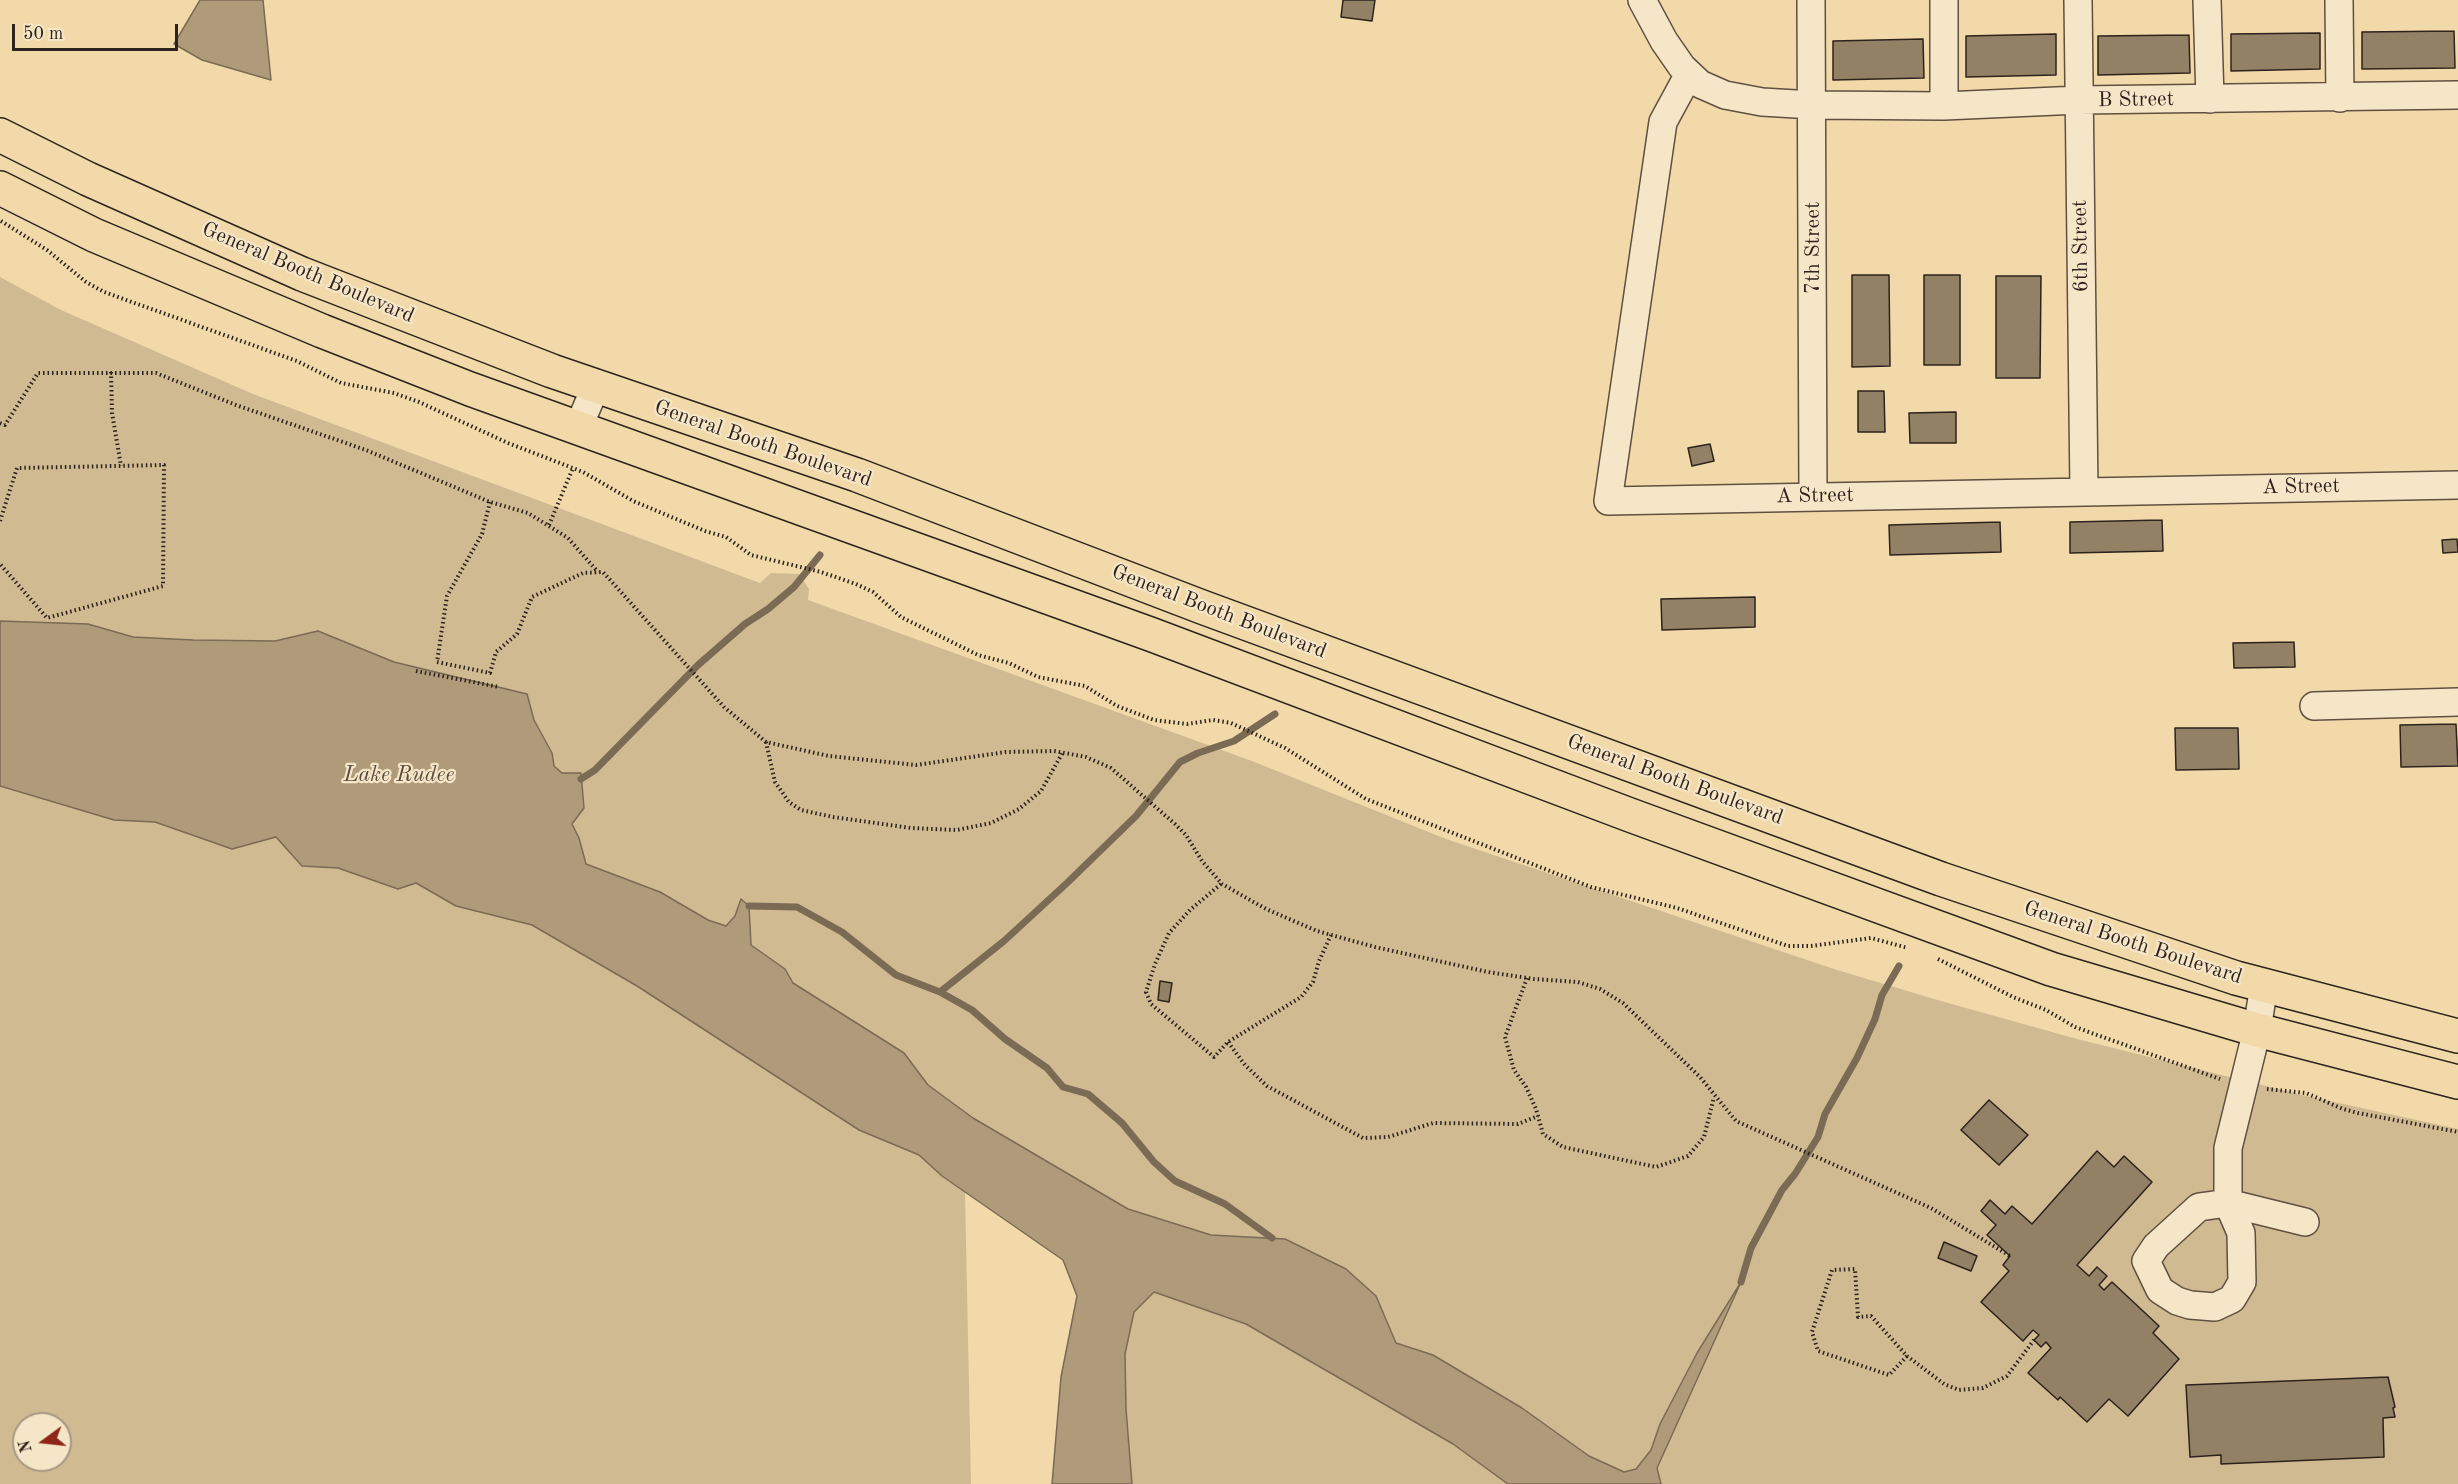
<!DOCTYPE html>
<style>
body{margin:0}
#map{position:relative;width:2458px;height:1484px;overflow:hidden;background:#f1d9aa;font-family:"Old Standard TT",serif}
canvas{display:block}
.north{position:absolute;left:12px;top:1412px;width:60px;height:60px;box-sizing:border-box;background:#f6e6c8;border:2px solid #a69883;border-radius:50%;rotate:255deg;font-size:16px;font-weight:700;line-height:24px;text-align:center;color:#2e221c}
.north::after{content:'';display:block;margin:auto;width:21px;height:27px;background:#8f2418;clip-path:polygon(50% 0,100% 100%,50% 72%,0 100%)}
.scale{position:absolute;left:12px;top:24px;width:166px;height:27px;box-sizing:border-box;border:3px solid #2e221c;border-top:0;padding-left:8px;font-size:18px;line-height:21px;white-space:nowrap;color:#2e221c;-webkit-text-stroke:4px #f6e6c8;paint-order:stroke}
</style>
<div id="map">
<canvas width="2458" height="1484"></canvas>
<div class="north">N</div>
<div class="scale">50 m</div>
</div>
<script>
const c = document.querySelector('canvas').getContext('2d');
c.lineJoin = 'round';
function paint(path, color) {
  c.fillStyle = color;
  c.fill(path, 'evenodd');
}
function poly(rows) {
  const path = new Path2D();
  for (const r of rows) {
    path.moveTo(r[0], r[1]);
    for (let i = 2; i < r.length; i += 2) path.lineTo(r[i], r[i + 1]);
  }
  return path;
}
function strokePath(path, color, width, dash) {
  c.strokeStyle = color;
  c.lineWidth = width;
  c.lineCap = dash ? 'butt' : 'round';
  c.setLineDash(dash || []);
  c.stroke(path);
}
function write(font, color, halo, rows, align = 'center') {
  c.font = font + ' "Old Standard TT",serif';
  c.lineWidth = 4.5;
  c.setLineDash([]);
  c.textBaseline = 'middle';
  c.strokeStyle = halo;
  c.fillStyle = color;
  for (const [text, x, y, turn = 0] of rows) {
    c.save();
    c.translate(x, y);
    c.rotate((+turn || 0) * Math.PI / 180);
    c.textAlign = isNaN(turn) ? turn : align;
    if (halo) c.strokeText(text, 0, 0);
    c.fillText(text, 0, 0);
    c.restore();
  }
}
const green = poly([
 [0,277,61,310,253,394,760,583,771,573,799,574,809,589,808,600,1252,761,1446,839,1837,970,1941,1001,2077,1039,2302,1095,2458,1129,2458,1484,1616,1484,1232,1236,1211,1235,1128,1209,973,1118,928,1085,921,1075,529,889,0,731],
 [0,786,114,820,155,822,232,849,276,837,302,866,338,868,398,889,416,883,456,906,532,925,637,986,859,1130,919,1155,942,1176,965,1192,971,1484,0,1484],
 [24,1424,60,1424,60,1460,24,1460],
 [1154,1292,1246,1324,1453,1444,1508,1484,1132,1484,1126,1409,1125,1354,1134,1312]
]);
const water = poly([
 [200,0,263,0,271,80,202,60,174,44,200,0],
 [0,621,88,624,133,637,193,640,275,641,318,631,394,662,527,694,534,720,552,753,554,766,562,773,581,773,584,808,572,824,579,838,586,864,660,892,708,920,726,926,735,916,741,899,749,906,751,945,785,969,793,983,904,1053,928,1085,973,1118,1128,1209,1211,1235,1285,1239,1346,1269,1376,1296,1396,1343,1433,1355,1522,1408,1589,1456,1624,1472,1636,1469,1651,1450,1660,1424,1697,1353,1741,1282,1657,1468,1661,1484,1508,1484,1453,1444,1246,1324,1154,1292,1134,1312,1125,1354,1126,1409,1132,1484,1052,1484,1061,1377,1077,1296,1063,1260,942,1176,919,1155,859,1130,637,986,532,925,456,906,416,883,398,889,338,868,302,866,276,837,232,849,155,822,114,820,0,786,0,621]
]);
const stream = poly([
 [581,779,595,770,698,665,745,624,768,609,794,587,820,555],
 [749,906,797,907,842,932,896,975,940,992,1004,941,1067,883,1136,816,1180,762,1198,753,1234,741,1275,714],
 [940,992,972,1010,1005,1039,1047,1068,1063,1087,1088,1094,1122,1123,1154,1162,1175,1181,1225,1204,1272,1238],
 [1741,1282,1751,1248,1782,1190,1795,1174,1818,1137,1825,1114,1857,1058,1875,1019,1882,995,1899,966]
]);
const building = poly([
 [1343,0,1375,0,1372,21,1341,17,1343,0],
 [2454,31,2455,68,2362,69,2362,32,2454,31],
 [2320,33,2320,69,2231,71,2231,34,2320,33],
 [2056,34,2056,75,1966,77,1966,36,2056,34],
 [2189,35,2190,73,2098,75,2098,36,2189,35],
 [1923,39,1924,78,1833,80,1833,41,1923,39],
 [1852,275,1889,275,1890,366,1852,367,1852,275],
 [1924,275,1960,275,1960,365,1924,365,1924,275],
 [1996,276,2041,276,2040,378,1996,378,1996,276],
 [1858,391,1884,391,1885,432,1858,432,1858,391],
 [1956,412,1956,443,1910,443,1909,413,1956,412],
 [1710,444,1714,461,1692,466,1688,448,1710,444],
 [2162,520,2163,551,2070,553,2070,522,2162,520],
 [2000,522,2001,552,1890,555,1889,525,2000,522],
 [2457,539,2458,552,2443,553,2442,540,2457,539],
 [1755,597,1755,627,1662,630,1661,599,1755,597],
 [2294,642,2295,667,2234,668,2233,643,2294,642],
 [2456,724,2458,766,2401,767,2400,725,2456,724],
 [2175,728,2238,728,2239,769,2176,770,2175,728],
 [1160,981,1172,983,1169,1002,1158,1000,1160,981],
 [1989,1100,2028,1135,1999,1165,1961,1130,1989,1100],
 [2097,1151,2114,1167,2124,1156,2152,1182,2077,1265,2089,1276,2097,1267,2107,1276,2099,1285,2104,1290,2112,1282,2159,1326,2153,1333,2179,1359,2128,1416,2109,1399,2087,1422,2060,1397,2058,1400,2028,1373,2051,1348,2046,1342,2041,1347,2034,1340,2039,1335,2033,1330,2023,1341,1981,1302,2009,1271,2003,1265,2010,1256,1987,1235,1996,1225,1981,1211,1990,1200,2005,1214,2012,1206,2032,1224,2097,1151],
 [1944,1242,1977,1256,1971,1271,1938,1258,1944,1242],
 [2388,1377,2395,1407,2393,1408,2395,1417,2383,1418,2384,1457,2221,1464,2221,1455,2190,1457,2186,1385,2388,1377]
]);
const path = poly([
 [1,221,47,250,86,282,104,292,297,361,341,383,394,393,419,402,508,443,583,472,633,501,705,531,726,537,751,555,821,572,856,584,873,592,901,617,978,655,1009,663,1038,677,1085,686,1117,706,1154,720,1187,724,1213,720,1231,723,1285,748,1366,799,1591,887,1677,908,1788,946,1811,946,1871,938,1908,948],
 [111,372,112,413,121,466],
 [0,423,5,425,38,373,156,373,236,405,366,450,490,502,528,513,568,538,598,572],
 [490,502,482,534,447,596,437,662,490,673,496,652,517,634,532,597,583,573,603,572,724,707,766,742,829,756,916,765,1006,752,1054,751,1086,757,1111,768,1175,824,1186,835,1202,861,1222,884,1266,909,1317,931,1375,947,1488,972,1534,979,1578,982,1600,989,1623,1003,1700,1077,1736,1121,1931,1208,2010,1256],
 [0,521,17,468,164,465,163,586,47,618,0,564],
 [549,525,573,468],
 [416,671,499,687],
 [766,742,775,782,789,802,801,810,833,817,911,828,957,830,991,823,1019,809,1041,791,1063,752],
 [1221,884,1190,910,1169,933,1155,964,1146,992,1151,1004,1214,1057,1228,1042,1301,997,1313,982,1319,961,1331,935],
 [1938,959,2013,997,2046,1010,2075,1027,2220,1079],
 [1527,978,1505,1037,1514,1070,1526,1087,1536,1109,1543,1134,1563,1147,1656,1167,1688,1156,1704,1137,1714,1097],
 [1228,1042,1245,1065,1267,1086,1363,1138,1388,1137,1433,1123,1518,1124,1538,1116],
 [2267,1089,2306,1093,2343,1109,2358,1113,2458,1132],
 [1907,1356,1889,1375,1818,1351,1812,1332,1832,1270,1855,1269,1858,1317,1871,1316,1907,1356,1944,1384,1959,1390,1983,1388,2007,1376,2034,1340]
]);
const minor = poly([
 [1642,0,1664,41,1682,67,1700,84,1725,95,1762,102,1813,105,1944,106,2079,100,2458,95],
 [1811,0,1813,496],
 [1944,0,1944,106],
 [2078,0,2084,491],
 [2207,0,2210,99],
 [2339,0,2340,98],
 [1689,74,1663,122,1608,501,2458,485],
 [578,428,596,386],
 [2314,706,2458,702],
 [2264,985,2257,1030,2228,1148,2228,1203,2241,1233,2242,1282,2232,1299,2215,1307,2190,1305,2177,1301,2160,1290,2146,1261,2156,1246,2199,1207,2228,1203,2305,1222]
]);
const highway = poly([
 [0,135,88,179,302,274,552,371,857,475,1202,607,1941,879,2236,978,2458,1036],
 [0,188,94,235,322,331,470,389,1150,634,1630,815,2051,969,2257,1030,2458,1082]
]);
const streetNames = [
 ["B Street",2136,100,-1],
 ["6th Street",2081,246,-91],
 ["7th Street",1813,248,-90],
 ["General Booth Boulevard",308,273,23],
 ["General Booth Boulevard",763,444,19],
 ["A Street",2301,487,-1],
 ["A Street",1815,496,-1],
 ["General Booth Boulevard",1219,612,21],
 ["General Booth Boulevard",1675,780,20],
 ["General Booth Boulevard",2133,943,18]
];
const waterNames = [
 ["Lake Rudee",399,775]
];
paint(green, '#d0ba92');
paint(water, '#af9b7a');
strokePath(water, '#7b6b54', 1.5);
strokePath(stream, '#7b6b54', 7);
paint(building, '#938166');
strokePath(building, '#2e221c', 1.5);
strokePath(minor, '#5f5040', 30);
strokePath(highway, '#2e221c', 36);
strokePath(path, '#2e221c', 4, [1.5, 3]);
strokePath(minor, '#f6e6c8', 27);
strokePath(highway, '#f1d9aa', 33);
write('21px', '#2e221c', '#f6e6c8', streetNames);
write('italic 22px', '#5b4c3d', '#f6e6c8', waterNames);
</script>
